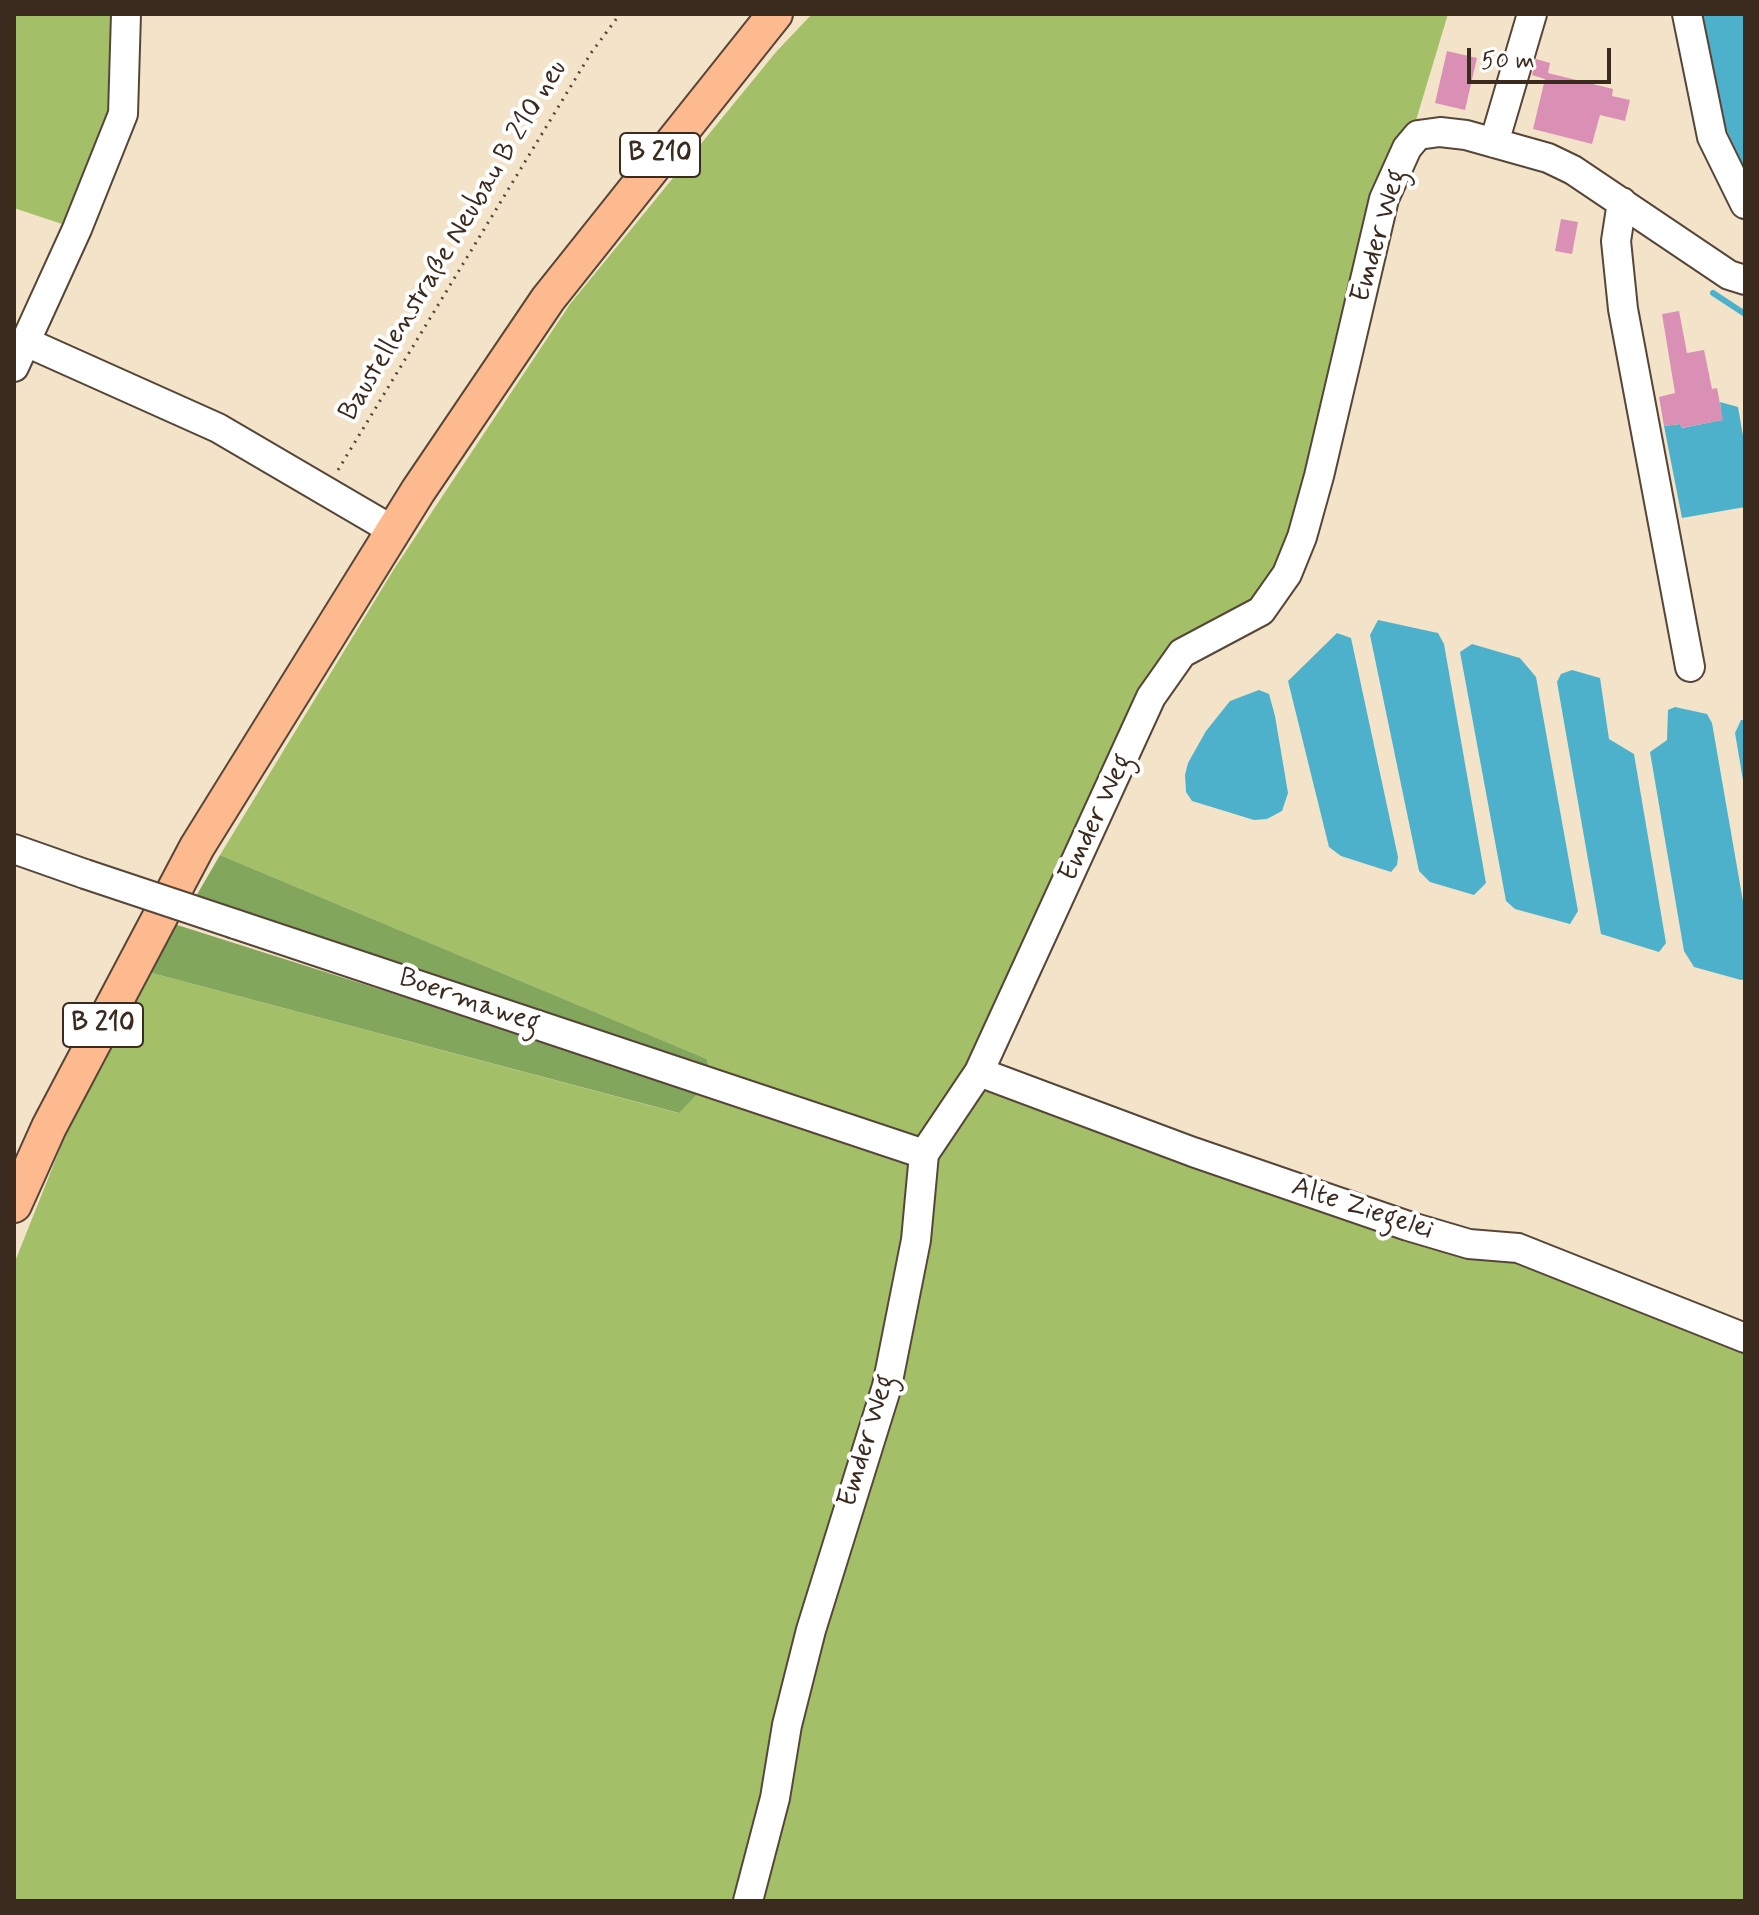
<!DOCTYPE html>
<meta charset="utf-8">
<style>
body{margin:0}
#map{position:relative;width:1759px;height:1915px;overflow:hidden;background:#f3e4c9;font-family:Mynerve,sans-serif}
canvas{display:block}
.frame{position:absolute;inset:0;border:16px solid #3b2a1e;pointer-events:none}
.scale{position:absolute;left:1467px;top:48px;width:144px;height:36px;box-sizing:border-box;border:4px solid #3b2a1e;border-top:0;padding-left:10px;font-size:24px;line-height:28px;white-space:nowrap;color:#3b2a1e;-webkit-text-stroke:6px #fff;paint-order:stroke}
</style>
<div id="map">
<canvas width="1759" height="1915"></canvas>
<div class="frame"></div>
<div class="scale">50 m</div>
</div>
<script>
const c = document.querySelector('canvas').getContext('2d');
c.lineJoin = 'round';
function paint(path, color) {
  c.fillStyle = color;
  c.fill(path, 'evenodd');
}
function poly(rows) {
  const path = new Path2D();
  for (const r of rows) {
    path.moveTo(r[0], r[1]);
    for (let i = 2; i < r.length; i += 2) path.lineTo(r[i], r[i + 1]);
  }
  return path;
}
function strokePath(path, color, width, dash) {
  c.strokeStyle = color;
  c.lineWidth = width;
  c.lineCap = dash ? 'butt' : 'round';
  c.setLineDash(dash || []);
  c.stroke(path);
}
function write(font, color, halo, rows, align = 'center') {
  c.font = font + ' Mynerve,sans-serif';
  c.lineWidth = 8;
  c.setLineDash([]);
  c.textBaseline = 'middle';
  c.strokeStyle = halo;
  c.fillStyle = color;
  for (const [text, x, y, turn = 0] of rows) {
    c.save();
    c.translate(x, y);
    c.rotate((+turn || 0) * Math.PI / 180);
    c.textAlign = isNaN(turn) ? turn : align;
    if (halo) c.strokeText(text, 0, 0);
    c.fillText(text, 0, 0);
    c.restore();
  }
}
const green = poly([
 [14,14,121,14,112,111,65,225,14,208],
 [812,14,1448,14,1281,569,1260,598,1197,630,1065,858,926,1147,710,1074,707,1059,220,855,394,569,570,304,776,52],
 [148,972,678,1113,700,1091,913,1162,894,1305,739,1901,14,1901,14,1264,67,1131],
 [984,1086,1517,1257,1745,1345,1745,1901,756,1901,937,1163]
]);
const forest = poly([
 [220,855,707,1059,710,1074,195,898],
 [171,923,700,1091,679,1113,148,972]
]);
const water = poly([
 [1701,14,1745,14,1745,174,1719,112],
 [1720,402,1738,407,1745,447,1745,507,1682,518,1664,426,1680,424,1682,428,1722,420],
 [1378,620,1438,633,1444,644,1486,883,1474,895,1430,882,1419,871,1370,635],
 [1337,633,1351,638,1398,857,1397,865,1391,872,1341,856,1329,847,1288,681],
 [1472,644,1520,658,1536,677,1578,911,1570,924,1515,909,1506,901,1460,652],
 [1572,670,1600,678,1609,739,1634,754,1666,943,1659,952,1601,934,1557,682,1561,674],
 [1259,690,1269,694,1275,716,1288,793,1282,811,1267,819,1254,820,1192,801,1186,792,1185,775,1188,763,1206,731,1230,701],
 [1675,707,1707,714,1712,723,1745,913,1745,979,1741,980,1694,967,1684,951,1650,752,1667,740,1668,710],
 [1741,720,1745,720,1745,792,1735,733]
]);
const stream = poly([
 [1713,293,1745,314]
]);
const building = poly([
 [1447,51,1477,58,1465,110,1435,103],
 [1536,59,1550,63,1548,73,1613,89,1612,96,1630,100,1625,121,1600,115,1592,144,1533,129,1545,79,1532,75],
 [1561,219,1578,222,1572,254,1555,251],
 [1679,311,1687,353,1704,350,1712,389,1717,388,1723,420,1681,428,1680,424,1664,426,1659,397,1675,393,1662,314]
]);
const path = poly([
 [338,470,591,53,620,14]
]);
const minor = poly([
 [1687,14,1712,137,1745,204],
 [1494,143,1532,14],
 [1622,202,1616,241,1623,309,1690,667],
 [26,342,218,428,394,531],
 [14,367,77,229,123,114,126,14],
 [14,849,85,874],
 [235,924,924,1154],
 [979,1072,1193,1152,1408,1226,1469,1244,1518,1248,1745,1338],
 [748,1901,775,1798,787,1725,811,1630,887,1386,916,1240,924,1154,979,1072,1151,697,1182,653,1261,611,1287,574,1302,537,1319,476,1384,199,1407,148,1418,135,1440,132,1466,135,1548,158,1573,170,1729,275,1745,280]
]);
const major = poly([
 [14,1205,49,1127,197,847,418,491,548,299,775,14]
]);
const minorBridge = poly([
 [85,874,235,924]
]);
const shields = [
 [660,155,80],
 [103,1025,80]
];
const shieldNames = [
 ["B 210",660,155],
 ["B 210",103,1025]
];
const streetNames = [
 ["Emder Weg",1380,236,-74],
 ["Baustellenstraße Neubau B 210 neu",454,241,-59],
 ["Emder Weg",1097,818,-65],
 ["Boermaweg",469,1002,19],
 ["Alte Ziegelei",1362,1210,18],
 ["Emder Weg",868,1441,-73]
];
paint(green, '#a3c068');
paint(forest, '#82a65c');
paint(water, '#4db1cc');
strokePath(stream, '#4db1cc', 6);
paint(building, '#da90b5');
strokePath(minor, '#574638', 32);
strokePath(major, '#574638', 38);
strokePath(path, '#574638', 3, [2, 6]);
strokePath(minor, '#fff', 28);
strokePath(major, '#fcba8e', 34);
strokePath(minorBridge, '#574638', 32, []);
strokePath(minorBridge, '#fff', 28);
for (const [x, y, w] of shields) {
  const box = new Path2D();
  box.roundRect(x - w / 2, y - 22, w, 44, 6);
  c.fillStyle = '#fff';
  c.fill(box);
  strokePath(box, '#3b2a1e', 2);
}
write('bold 26px', '#3b2a1e', null, shieldNames);
write('28px', '#3b2a1e', '#fff', streetNames);
</script>
